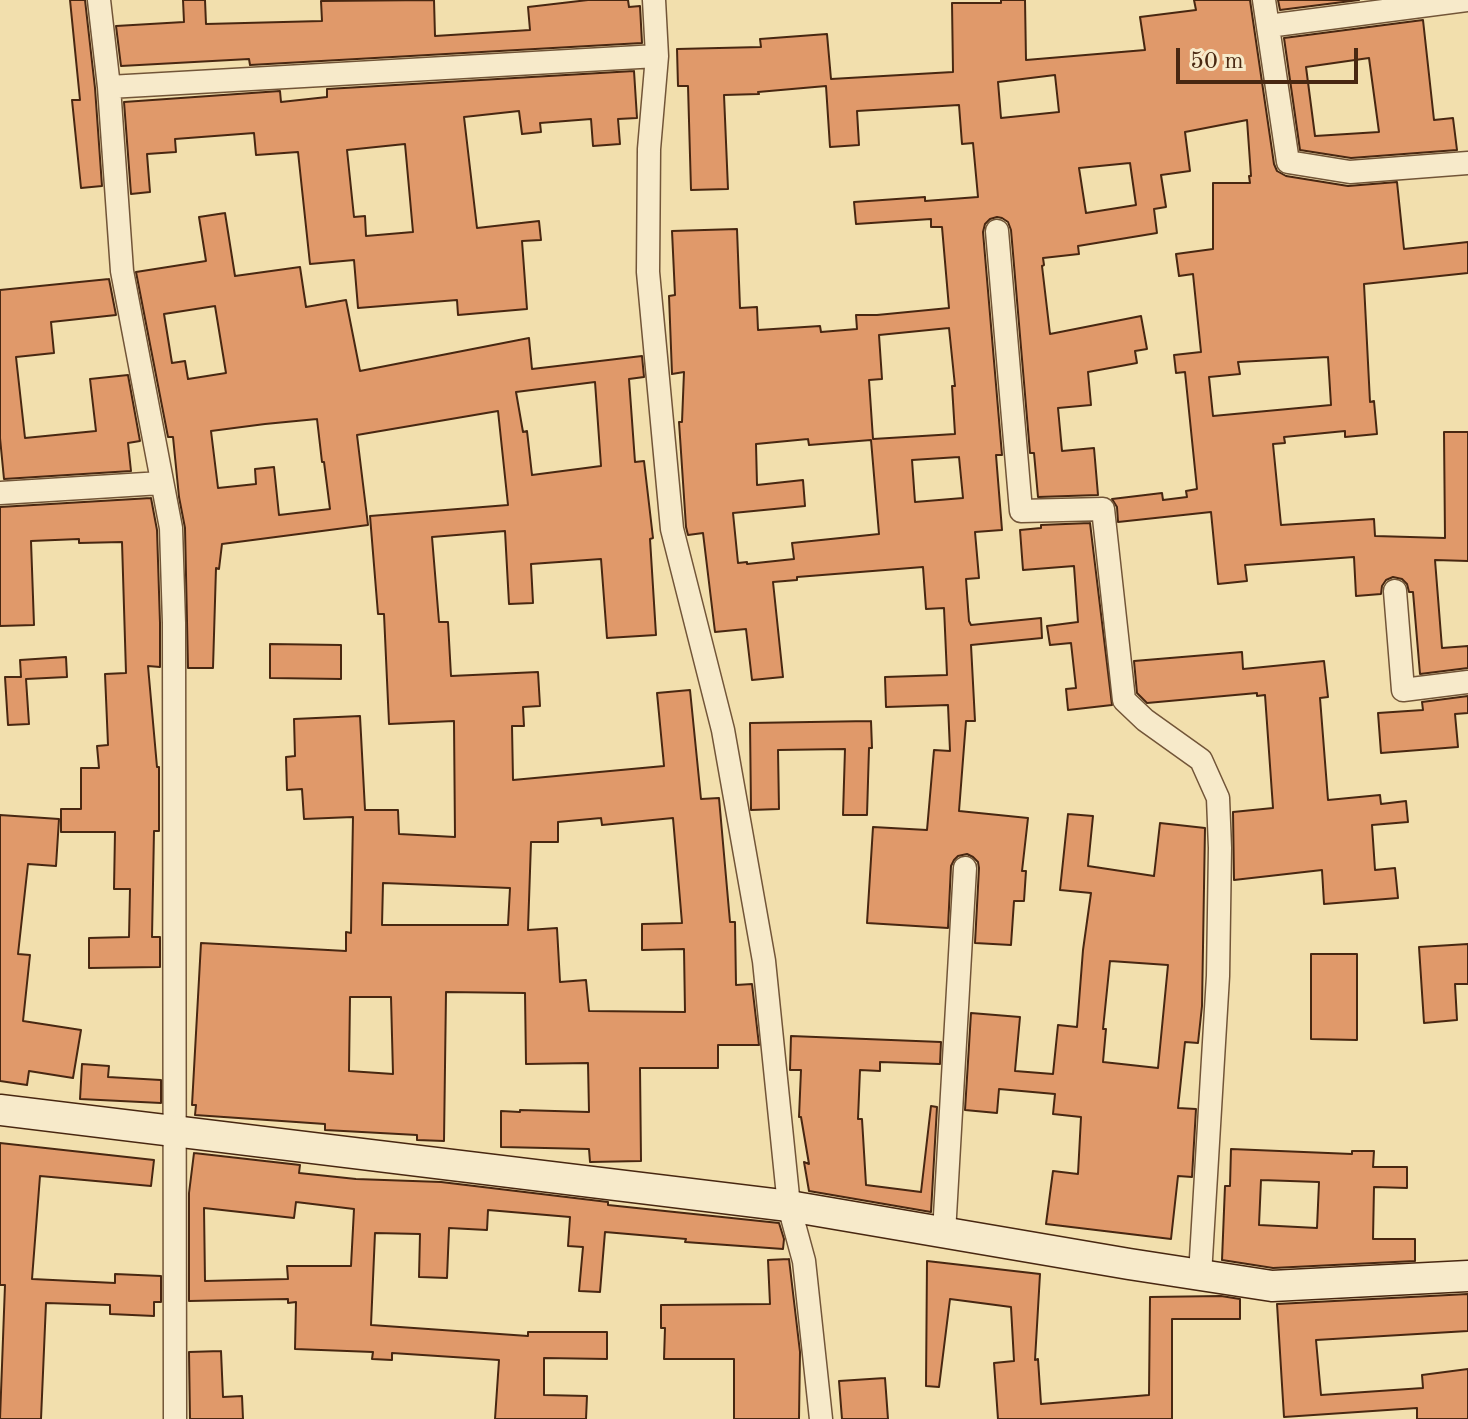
<!DOCTYPE html>
<style>
body{margin:0}
#map{position:relative;width:1468px;height:1419px;overflow:hidden;background:#f2dfad;font-family:"Old Standard TT",serif}
canvas{display:block}
.scale{position:absolute;left:1176px;top:48px;width:182px;height:36px;box-sizing:border-box;border:4px solid #482711;border-top:0;padding-left:10px;font-size:24px;line-height:28px;white-space:nowrap;color:#482711;-webkit-text-stroke:6px #f7eaca;paint-order:stroke}
</style>
<div id="map">
<canvas width="1468" height="1419"></canvas>
<div class="scale">50 m</div>
</div>
<script>
const c = document.querySelector('canvas').getContext('2d');
c.lineJoin = 'round';
function paint(path, color) {
  c.fillStyle = color;
  c.fill(path, 'evenodd');
}
function poly(rows) {
  const path = new Path2D();
  for (const r of rows) {
    path.moveTo(r[0], r[1]);
    for (let i = 2; i < r.length; i += 2) path.lineTo(r[i], r[i + 1]);
  }
  return path;
}
function strokePath(path, color, width, dash) {
  c.strokeStyle = color;
  c.lineWidth = width;
  c.lineCap = dash ? 'butt' : 'round';
  c.setLineDash(dash || []);
  c.stroke(path);
}
const building = poly([
 [70,0,85,0,95,88,102,186,81,188,72,100,80,100,70,0],
 [183,0,205,0,206,24,322,21,321,1,434,0,435,36,530,30,528,7,588,0,628,0,629,7,640,6,642,43,250,65,249,59,121,66,116,26,184,22,183,0],
 [1001,0,1025,0,1026,60,1145,50,1140,17,1196,10,1194,0,1250,0,1274,164,1277,171,1286,176,1348,186,1397,182,1404,249,1468,242,1468,273,1364,284,1370,402,1374,401,1377,434,1345,437,1345,431,1284,437,1285,443,1273,444,1281,525,1374,519,1375,536,1445,538,1444,432,1468,432,1468,561,1435,560,1442,648,1468,646,1468,668,1420,674,1413,592,1409,592,1407,584,1402,579,1393,577,1386,580,1382,586,1381,594,1356,596,1354,557,1245,565,1247,581,1218,584,1211,512,1118,522,1117,507,1112,499,1162,493,1163,500,1187,497,1186,491,1197,489,1185,372,1176,373,1174,355,1201,352,1193,274,1179,276,1176,254,1213,249,1213,183,1250,183,1249,176,1251,176,1247,120,1185,132,1190,171,1161,175,1166,207,1154,209,1157,233,1078,246,1079,254,1043,258,1044,265,1042,266,1050,334,1141,316,1147,349,1135,351,1137,363,1088,372,1091,405,1058,408,1062,451,1094,448,1098,495,1038,497,1034,453,1030,453,1011,230,1008,222,1002,218,997,217,990,219,985,224,983,232,1002,455,996,455,1002,530,975,532,979,578,966,579,969,621,971,625,1041,618,1042,638,971,645,975,721,966,721,959,811,1028,818,1022,871,1026,871,1024,901,1014,901,1011,945,975,943,979,868,978,862,973,857,967,854,958,856,954,860,951,866,948,928,867,923,873,827,927,830,934,750,950,751,948,705,886,707,885,677,947,675,944,608,926,609,923,567,797,577,797,580,773,582,783,677,752,680,746,629,715,632,703,533,688,535,686,527,679,422,682,422,684,372,672,374,669,296,675,295,672,231,737,229,740,308,757,307,758,330,820,326,821,332,857,329,856,315,877,315,949,308,942,227,931,227,931,219,856,224,854,202,925,197,925,201,978,197,973,143,962,144,959,105,857,111,859,145,830,147,826,86,758,92,759,94,724,95,728,189,691,190,688,86,678,86,677,49,761,47,760,39,827,34,831,79,953,72,952,3,1001,3,1001,0],
 [1055,75,1059,112,1001,118,998,82,1055,75],
 [1130,163,1136,205,1086,213,1079,168,1130,163],
 [949,328,955,386,952,386,955,434,873,439,869,380,882,379,879,335,949,328],
 [1328,357,1331,405,1213,416,1209,377,1240,374,1238,362,1328,357],
 [808,439,809,445,871,440,879,534,792,543,794,559,747,564,747,562,738,563,733,513,805,506,803,480,757,485,756,444,808,439],
 [959,457,963,498,915,502,912,460,959,457],
 [1278,0,1359,0,1280,10,1278,0],
 [1423,20,1434,120,1453,118,1457,150,1351,158,1300,150,1284,38,1423,20],
 [1369,58,1379,132,1315,136,1306,67,1369,58],
 [634,71,637,118,618,119,620,144,593,146,591,119,540,123,541,132,522,134,519,111,464,117,477,228,539,221,541,240,522,241,527,309,458,315,457,300,358,308,354,260,310,264,298,152,256,155,254,133,175,139,176,152,147,154,150,192,131,194,124,102,280,91,281,102,327,97,327,89,634,71],
 [405,144,413,232,366,236,365,216,354,217,347,150,405,144],
 [225,213,235,276,300,267,306,307,346,300,360,371,529,338,532,369,642,356,644,377,629,379,635,462,644,461,653,538,650,539,656,635,607,638,601,559,531,564,533,603,509,604,505,531,432,537,439,622,448,622,451,676,538,672,540,706,523,707,524,726,512,726,513,780,664,766,657,693,690,690,701,799,719,798,730,922,735,922,736,985,752,984,759,1045,718,1045,718,1068,640,1068,641,1161,590,1162,589,1149,501,1147,501,1111,520,1112,520,1110,589,1112,588,1063,526,1064,525,993,446,992,444,1141,417,1140,417,1135,325,1130,325,1124,195,1115,196,1105,192,1105,201,943,346,951,346,932,351,933,353,817,304,819,302,789,287,790,286,757,295,756,294,719,360,716,365,810,398,810,399,834,455,837,454,721,389,724,384,614,378,614,370,516,508,505,498,411,357,435,368,525,222,544,219,569,216,568,213,668,188,668,185,528,179,497,173,437,168,437,136,272,206,261,199,217,225,213],
 [215,306,226,373,188,379,185,361,172,363,164,314,215,306],
 [595,382,601,466,532,475,527,431,523,432,516,392,595,382],
 [317,419,322,462,324,462,330,509,279,515,274,467,255,469,256,484,218,488,211,431,265,424,317,419],
 [601,818,602,825,673,818,682,923,642,924,642,950,684,949,685,1012,589,1011,586,980,560,982,557,928,528,930,531,842,558,842,558,822,601,818],
 [383,883,510,888,508,925,382,925,383,883],
 [350,997,391,997,393,1074,349,1071,350,997],
 [109,279,116,315,51,322,54,353,16,357,25,438,96,431,90,379,128,375,140,441,128,443,131,471,4,479,0,438,0,290,109,279],
 [151,498,157,530,160,623,160,667,148,666,157,767,159,767,159,831,154,831,152,937,160,937,160,967,89,968,89,938,129,937,130,889,114,889,115,832,61,832,61,809,81,809,81,768,99,768,97,746,108,745,105,674,126,673,122,542,79,543,79,539,31,541,34,625,0,626,0,507,151,498],
 [1090,523,1112,705,1068,710,1066,689,1076,688,1071,643,1050,645,1047,626,1078,622,1074,566,1023,570,1020,530,1041,528,1041,525,1090,523],
 [270,644,341,645,341,679,270,678,270,644],
 [1242,652,1243,669,1324,661,1328,697,1320,698,1328,800,1380,795,1381,804,1406,801,1408,822,1372,825,1375,870,1395,868,1398,898,1324,904,1322,870,1234,880,1233,812,1273,808,1265,695,1257,696,1257,693,1147,703,1137,693,1134,661,1242,652],
 [66,657,67,677,26,679,29,724,8,725,5,677,21,677,20,660,66,657],
 [1468,696,1468,713,1455,714,1458,747,1381,753,1378,713,1423,710,1422,702,1468,696],
 [871,721,872,748,869,748,867,815,843,815,845,749,778,750,779,809,751,810,750,723,871,721],
 [1068,814,1093,816,1088,866,1154,876,1160,823,1205,828,1202,1006,1198,1043,1185,1042,1178,1108,1196,1109,1192,1177,1178,1176,1171,1239,1046,1224,1053,1171,1078,1174,1081,1117,1053,1114,1055,1094,999,1089,997,1113,965,1110,971,1013,1020,1017,1015,1071,1053,1074,1058,1025,1077,1027,1083,950,1091,893,1060,890,1068,814],
 [1110,961,1168,965,1158,1068,1103,1062,1106,1029,1103,1029,1110,961],
 [0,815,59,819,56,866,28,864,18,954,30,955,23,1021,81,1030,73,1078,29,1071,27,1085,0,1081,0,815],
 [1468,944,1468,984,1455,984,1457,1020,1424,1023,1419,947,1468,944],
 [1311,954,1357,954,1357,1040,1311,1039,1311,954],
 [791,1036,941,1042,940,1064,880,1062,880,1071,860,1070,858,1119,862,1119,866,1185,921,1192,931,1106,937,1107,931,1212,809,1191,804,1162,809,1164,801,1117,799,1117,801,1070,790,1070,791,1036],
 [82,1064,109,1066,108,1077,161,1080,161,1103,80,1099,82,1064],
 [0,1143,154,1160,151,1186,40,1176,32,1279,115,1283,115,1274,161,1276,161,1302,154,1302,154,1316,110,1314,110,1305,46,1303,41,1419,0,1419,5,1285,0,1285,0,1143],
 [1231,1149,1352,1154,1352,1151,1374,1151,1373,1167,1407,1167,1407,1188,1374,1187,1373,1239,1415,1239,1415,1261,1273,1268,1222,1260,1225,1186,1230,1186,1231,1149],
 [1261,1180,1319,1182,1317,1228,1259,1225,1261,1180],
 [194,1153,300,1165,299,1173,356,1179,441,1182,608,1202,608,1205,779,1223,784,1239,783,1249,685,1242,686,1239,605,1232,600,1292,579,1291,583,1247,568,1246,570,1217,488,1210,487,1230,449,1228,447,1278,419,1277,420,1234,375,1233,371,1325,528,1336,528,1332,607,1332,607,1359,544,1358,544,1395,587,1396,586,1419,495,1419,499,1360,392,1353,392,1360,372,1359,373,1352,295,1349,296,1302,288,1303,288,1299,189,1301,189,1193,194,1153],
 [296,1202,354,1209,351,1266,287,1266,288,1279,205,1281,204,1208,294,1218,296,1202],
 [789,1259,800,1352,799,1419,734,1419,734,1359,664,1359,665,1328,661,1328,661,1305,770,1304,768,1260,789,1259],
 [927,1261,1040,1274,1035,1360,1038,1359,1041,1404,1149,1395,1150,1297,1221,1296,1240,1299,1240,1319,1172,1319,1172,1419,998,1419,994,1363,1014,1361,1011,1307,950,1299,939,1387,926,1386,927,1261],
 [1468,1294,1468,1331,1316,1340,1321,1395,1423,1388,1422,1375,1468,1369,1468,1419,1417,1419,1417,1408,1284,1417,1277,1304,1468,1294],
 [221,1351,223,1397,242,1396,243,1419,190,1419,189,1352,221,1351],
 [885,1378,888,1419,842,1419,839,1381,885,1378]
]);
const street = poly([
 [99,0,109,87,122,271,171,528,174,623,175,1419],
 [654,0,657,56,649,149,648,272,672,529,723,730,764,961,789,1206,804,1261,821,1419],
 [1264,0,1288,162,1350,172,1468,163],
 [1268,26,1468,0],
 [109,87,657,56],
 [997,231,1021,511,1103,509,1124,700,1145,720,1201,760,1218,798,1220,848,1218,976,1200,1275],
 [0,493,161,483],
 [1395,591,1403,690,1468,682],
 [944,1233,965,868]
]);
const secondary = poly([
 [0,1110,789,1206,1129,1264,1272,1286,1468,1276]
]);
paint(building, '#e0996a');
strokePath(building, '#482711', 2);
strokePath(street, '#725538', 25);
strokePath(secondary, '#482711', 33);
strokePath(street, '#f7eaca', 22);
strokePath(secondary, '#f7eaca', 30);
</script>
